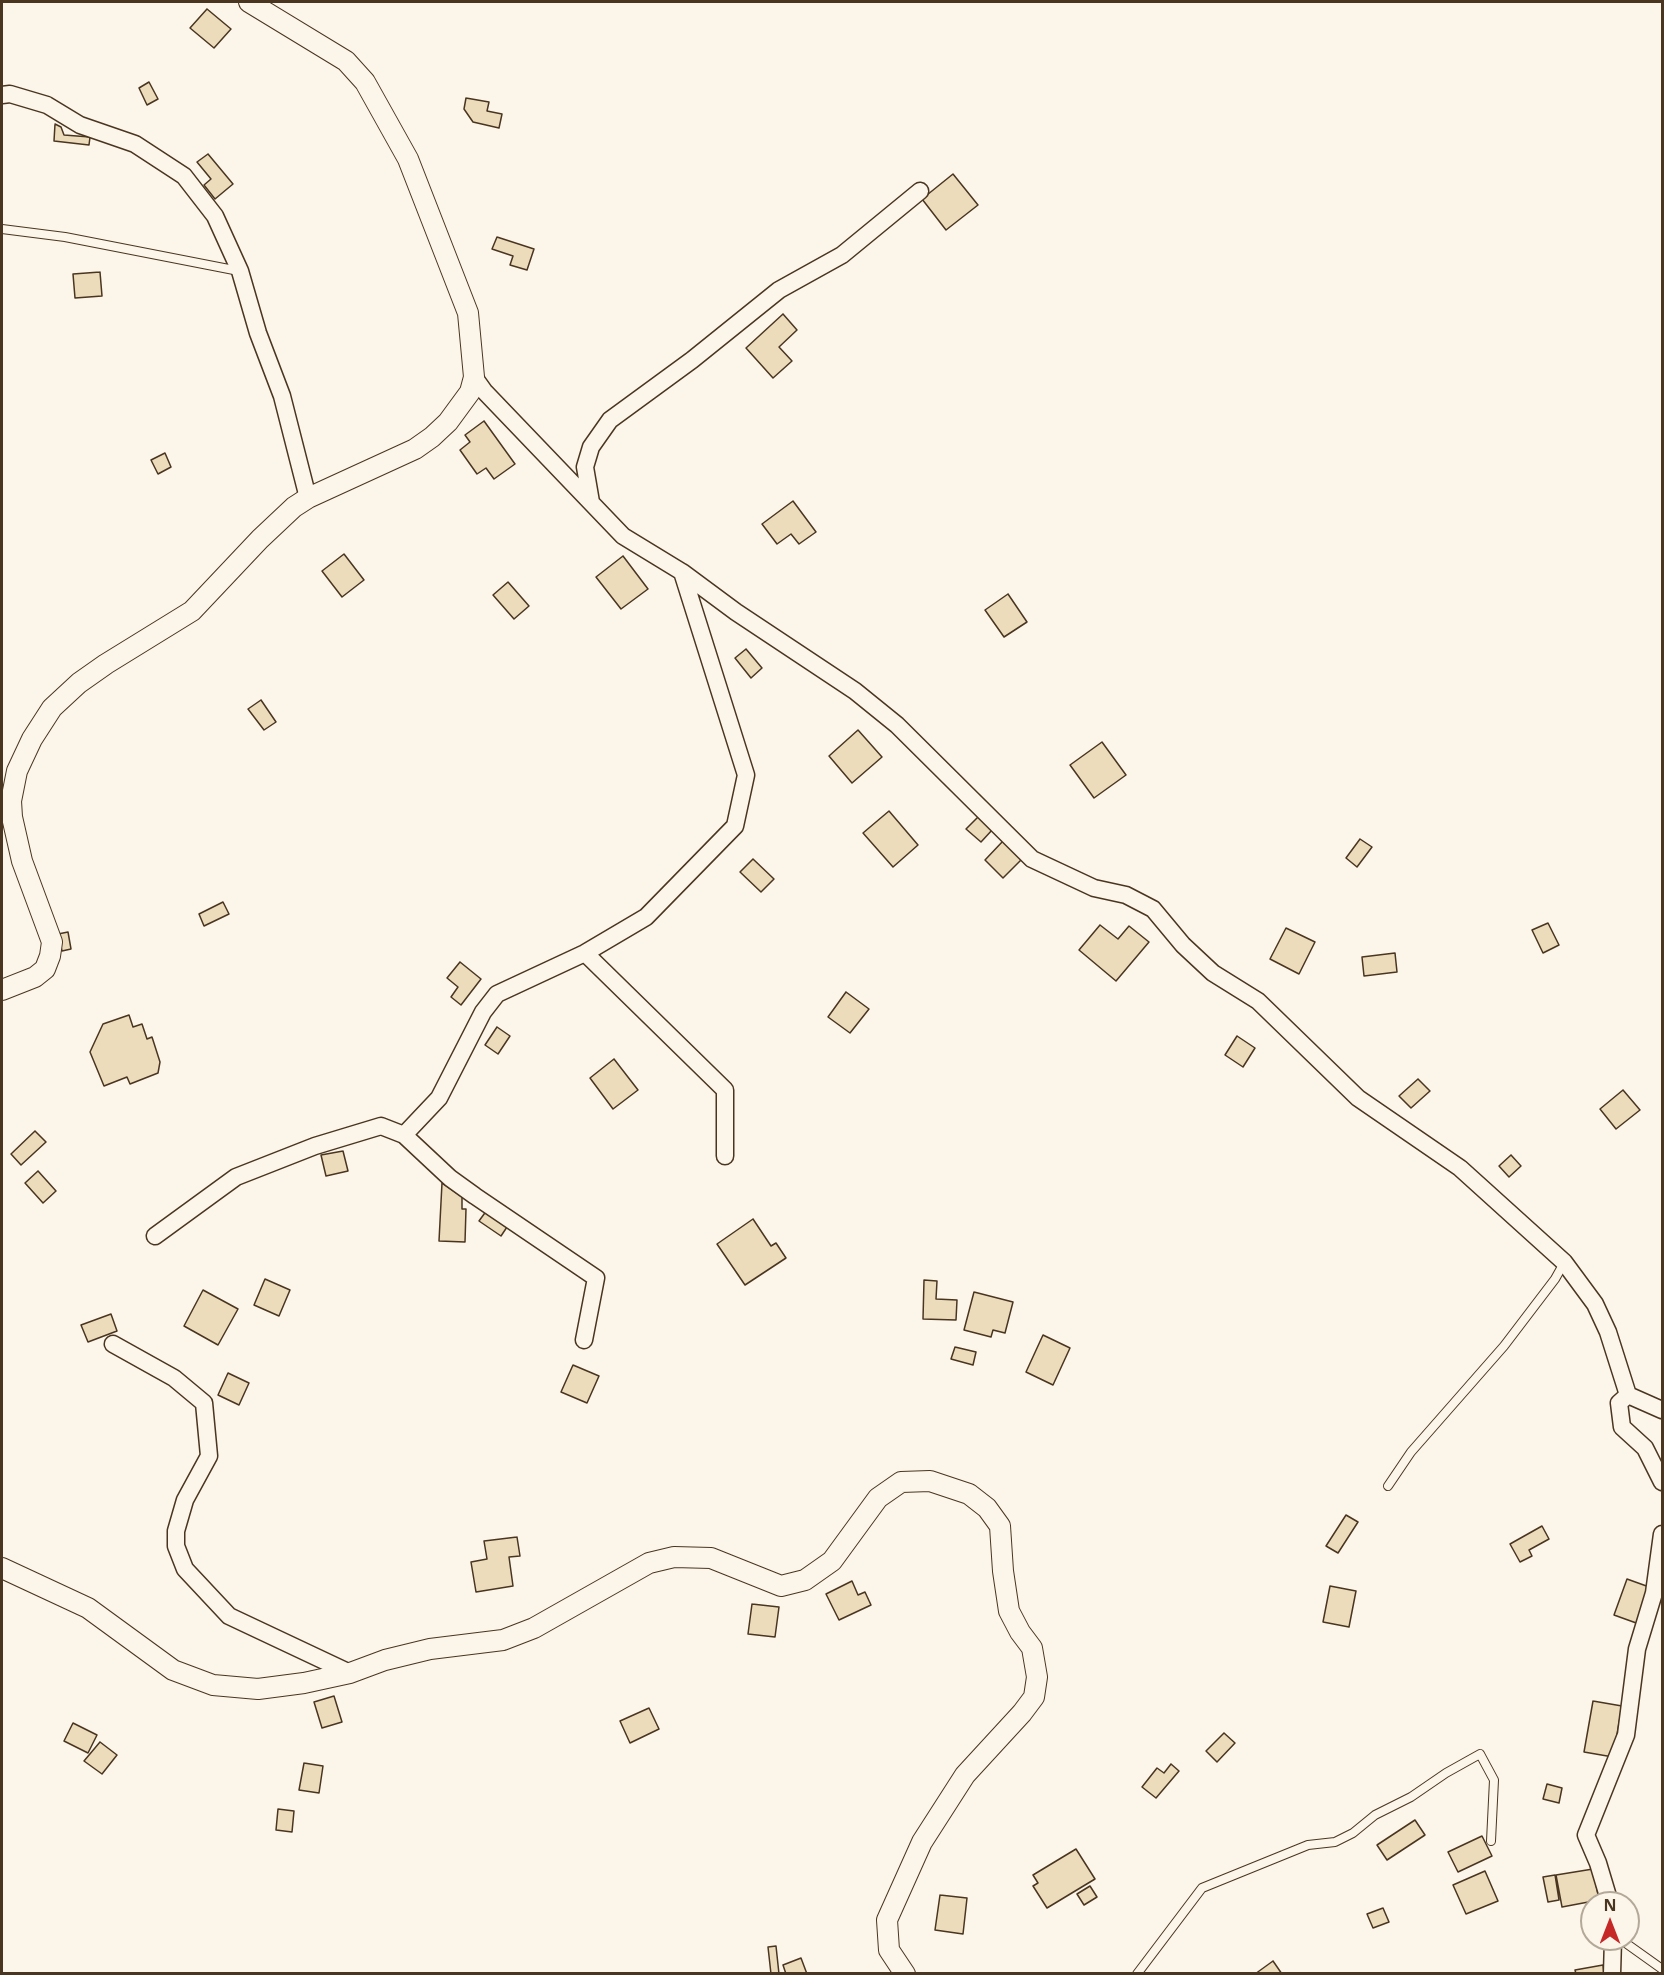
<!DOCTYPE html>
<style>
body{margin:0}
#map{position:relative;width:1664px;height:1975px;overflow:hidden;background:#fbf6e9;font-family:"Noto Sans",sans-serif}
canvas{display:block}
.frame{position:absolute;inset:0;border:3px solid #4a3520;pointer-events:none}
.north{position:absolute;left:1580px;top:1891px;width:60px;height:60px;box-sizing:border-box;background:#fbf6e9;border:2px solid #b4a999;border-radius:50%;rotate:0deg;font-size:16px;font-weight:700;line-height:24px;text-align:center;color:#4a3520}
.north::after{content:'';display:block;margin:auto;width:21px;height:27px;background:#c62828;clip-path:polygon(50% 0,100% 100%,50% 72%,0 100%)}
</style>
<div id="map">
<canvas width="1664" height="1975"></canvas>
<div class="frame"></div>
<div class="north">N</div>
</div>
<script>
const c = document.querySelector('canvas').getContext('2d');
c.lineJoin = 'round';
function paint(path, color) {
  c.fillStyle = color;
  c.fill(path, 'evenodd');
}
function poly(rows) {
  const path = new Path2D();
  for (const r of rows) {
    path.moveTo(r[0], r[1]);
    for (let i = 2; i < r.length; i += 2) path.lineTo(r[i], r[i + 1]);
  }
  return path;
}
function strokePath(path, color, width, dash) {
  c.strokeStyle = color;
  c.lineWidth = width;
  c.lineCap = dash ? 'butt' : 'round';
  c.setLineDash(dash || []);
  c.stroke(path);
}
const building = poly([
 [207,9,231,29,214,48,190,28,207,9],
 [149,82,158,99,147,105,139,88,149,82],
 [466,98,489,102,487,111,502,114,499,128,473,122,464,109,466,98],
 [55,124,61,127,64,135,90,137,89,145,54,141,55,124],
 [208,154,233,184,215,199,204,185,211,179,197,162,208,154],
 [953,174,978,205,946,230,922,199,953,174],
 [497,237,534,249,527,270,510,265,513,256,492,249,497,237],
 [100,272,102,296,75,298,73,274,100,272],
 [783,314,797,330,779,347,792,361,773,378,746,348,783,314],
 [484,421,515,464,494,479,486,468,477,474,460,450,470,442,465,435,484,421],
 [165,453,171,467,158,474,151,460,165,453],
 [793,501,816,532,799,544,791,534,777,544,762,524,793,501],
 [344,554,364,580,342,597,322,571,344,554],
 [623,556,648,589,621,609,596,577,623,556],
 [508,582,529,606,514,619,493,595,508,582],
 [1008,594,1027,622,1004,637,985,610,1008,594],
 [746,649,762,668,751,678,735,658,746,649],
 [261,700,276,722,264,730,248,709,261,700],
 [858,730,882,757,852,783,829,756,858,730],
 [1102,742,1126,775,1094,798,1070,765,1102,742],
 [889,811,918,845,893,867,863,833,889,811],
 [979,816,993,829,981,842,966,829,979,816],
 [1360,839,1372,847,1357,867,1346,858,1360,839],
 [1003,841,1022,859,1003,878,985,860,1003,841],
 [753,859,774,879,761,892,740,872,753,859],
 [223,902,229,914,204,926,199,914,223,902],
 [1548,923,1559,945,1543,953,1532,930,1548,923],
 [1100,925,1118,939,1129,926,1149,942,1116,981,1079,950,1100,925],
 [1286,928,1315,942,1299,974,1270,959,1286,928],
 [68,932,71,949,62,951,58,934,68,932],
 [1395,953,1397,972,1364,976,1362,957,1395,953],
 [460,962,481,979,461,1005,451,997,458,987,447,978,460,962],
 [846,992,869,1009,850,1033,828,1017,846,992],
 [129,1015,133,1027,142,1024,147,1039,152,1037,160,1062,158,1073,130,1084,127,1077,104,1086,90,1052,103,1024,129,1015],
 [497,1027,510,1036,498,1054,485,1045,497,1027],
 [1237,1036,1255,1048,1243,1067,1225,1055,1237,1036],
 [614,1059,638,1090,613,1109,590,1078,614,1059],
 [1418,1079,1430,1091,1411,1108,1399,1096,1418,1079],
 [1623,1090,1640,1110,1616,1129,1600,1109,1623,1090],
 [35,1131,46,1142,21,1165,11,1154,35,1131],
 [343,1151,348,1171,326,1176,321,1155,343,1151],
 [1511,1155,1521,1166,1509,1177,1499,1166,1511,1155],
 [38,1171,56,1191,43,1203,25,1183,38,1171],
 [442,1183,462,1197,462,1209,466,1209,465,1242,439,1241,442,1183],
 [487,1210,509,1224,501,1236,479,1221,487,1210],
 [753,1219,771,1246,776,1243,786,1258,745,1285,717,1244,753,1219],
 [265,1279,290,1290,279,1316,254,1305,265,1279],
 [924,1280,937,1281,936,1299,957,1300,956,1320,923,1319,924,1280],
 [203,1290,238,1309,218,1345,184,1326,203,1290],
 [974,1292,1013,1302,1005,1333,993,1330,991,1337,964,1330,974,1292],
 [111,1314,117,1331,88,1342,81,1325,111,1314],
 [1043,1335,1070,1348,1053,1385,1026,1372,1043,1335],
 [955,1347,976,1352,973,1365,951,1359,955,1347],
 [573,1365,599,1376,587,1403,561,1392,573,1365],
 [228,1373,249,1383,239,1405,218,1395,228,1373],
 [1346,1515,1358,1522,1338,1553,1326,1546,1346,1515],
 [1542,1526,1549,1539,1529,1550,1532,1556,1520,1562,1510,1544,1542,1526],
 [517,1537,520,1556,509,1557,513,1586,476,1592,471,1562,487,1559,484,1541,517,1537],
 [1627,1579,1652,1588,1639,1624,1614,1615,1627,1579],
 [852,1581,858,1595,865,1592,871,1605,839,1620,826,1594,852,1581],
 [1330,1586,1356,1591,1349,1627,1323,1622,1330,1586],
 [752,1604,779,1607,775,1637,748,1634,752,1604],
 [334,1696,342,1722,322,1728,314,1702,334,1696],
 [1593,1701,1622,1706,1613,1757,1584,1752,1593,1701],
 [649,1708,659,1729,630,1743,620,1721,649,1708],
 [73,1723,97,1735,88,1753,64,1741,73,1723],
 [1224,1733,1235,1743,1217,1762,1206,1751,1224,1733],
 [100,1742,117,1755,102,1774,84,1761,100,1742],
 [304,1763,323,1766,319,1793,299,1790,304,1763],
 [1171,1764,1179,1771,1156,1798,1142,1787,1157,1768,1164,1773,1171,1764],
 [1547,1784,1562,1788,1559,1803,1543,1799,1547,1784],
 [278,1809,294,1811,292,1832,276,1830,278,1809],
 [1415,1820,1425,1835,1387,1860,1377,1845,1415,1820],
 [1482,1836,1492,1856,1458,1872,1448,1852,1482,1836],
 [1076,1849,1095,1879,1047,1908,1033,1886,1038,1883,1033,1875,1076,1849],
 [1593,1869,1599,1900,1562,1907,1556,1875,1593,1869],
 [1485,1871,1498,1901,1466,1914,1453,1885,1485,1871],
 [1555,1875,1559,1900,1548,1902,1543,1877,1555,1875],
 [1090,1886,1097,1897,1084,1905,1077,1894,1090,1886],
 [940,1895,967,1898,963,1934,935,1930,940,1895],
 [1383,1908,1389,1922,1373,1928,1367,1914,1383,1908],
 [776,1946,779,1974,771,1974,768,1947,776,1946],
 [801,1958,807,1974,786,1974,783,1965,801,1958],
 [1273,1961,1282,1974,1255,1974,1273,1961],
 [1603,1965,1604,1974,1576,1974,1575,1970,1603,1965]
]);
const service = poly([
 [2,229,65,237,239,271],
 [1388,1486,1411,1452,1504,1346,1555,1279,1564,1263],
 [1620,1939,1662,1969],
 [1137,1974,1202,1888,1308,1845,1335,1842,1353,1833,1375,1815,1411,1797,1446,1773,1480,1754,1494,1780,1491,1841]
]);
const minor = poly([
 [2,95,10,94,47,105,80,125,135,144,184,176,215,216,240,271,258,333,282,396,308,498],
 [474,377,484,391,623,536,682,572,736,612,855,691,897,725,1032,859,1094,888,1126,895,1153,909,1183,945,1213,973,1258,1001,1358,1098,1460,1168,1564,1262,1595,1304,1608,1332,1628,1395,1662,1410],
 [591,502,585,467,591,447,610,420,692,360,779,290,842,255,920,191],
 [585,953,725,1090,725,1156],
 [404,1135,439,1098,483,1012,497,994,585,953,646,917,735,826,746,775,682,572],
 [155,1236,236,1177,315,1146,381,1126,404,1135,450,1178,475,1196,596,1278,584,1340],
 [113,1344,174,1378,204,1403,209,1456,185,1500,176,1531,176,1546,185,1569,229,1616,350,1673],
 [1628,1395,1619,1403,1622,1427,1645,1448,1662,1482],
 [1610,1903,1598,1863,1586,1835,1626,1735,1637,1649,1654,1593,1662,1534],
 [1612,1974,1613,1939]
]);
const tertiary = poly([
 [2,990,35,977,45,969,50,956,52,942,22,861,12,817,11,801,17,771,32,739,52,708,79,683,106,664,192,611,260,539,294,507,308,498,415,449,432,437,448,422,470,392,474,377,468,313,408,159,365,82,346,61,249,2],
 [2,1568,88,1608,173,1670,213,1685,258,1689,304,1683,350,1673,385,1660,430,1649,503,1640,534,1628,649,1563,674,1557,711,1558,781,1586,805,1580,832,1561,878,1498,901,1482,930,1481,969,1494,987,1508,1000,1526,1003,1571,1009,1611,1020,1632,1032,1648,1037,1677,1034,1697,1022,1713,965,1775,922,1842,887,1920,889,1950,905,1974]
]);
paint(building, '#ecdcbc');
strokePath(building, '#4a3520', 1.5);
strokePath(service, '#4a3520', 10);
strokePath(minor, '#4a3520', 19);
strokePath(tertiary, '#4a3520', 22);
strokePath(service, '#fbf6e9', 8);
strokePath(minor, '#fbf6e9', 16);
strokePath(tertiary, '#fbf6e9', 20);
</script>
